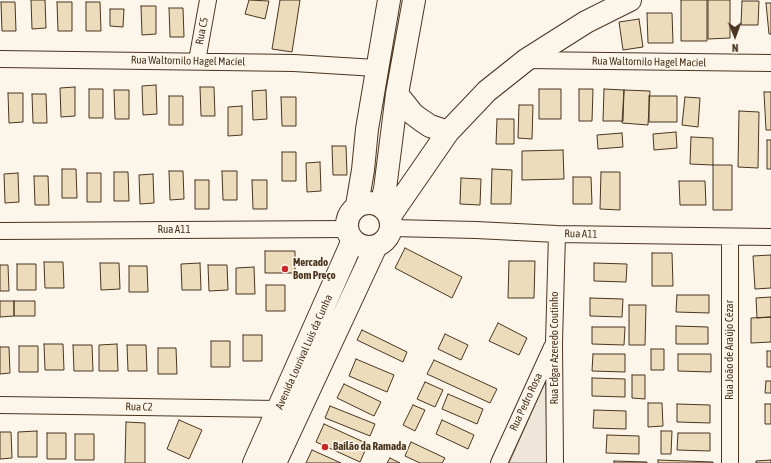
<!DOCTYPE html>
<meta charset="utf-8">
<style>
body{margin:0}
#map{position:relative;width:771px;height:463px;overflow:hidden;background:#fbf6e9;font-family:"Asap Condensed",sans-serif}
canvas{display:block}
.north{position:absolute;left:715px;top:16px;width:40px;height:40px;-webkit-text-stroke:3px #fbf6e9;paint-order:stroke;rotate:179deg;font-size:11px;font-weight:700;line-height:16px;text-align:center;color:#4a3520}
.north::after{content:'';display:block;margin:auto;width:14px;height:18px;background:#4a3520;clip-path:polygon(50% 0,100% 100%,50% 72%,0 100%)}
</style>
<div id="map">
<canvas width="771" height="463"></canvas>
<div class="north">N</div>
</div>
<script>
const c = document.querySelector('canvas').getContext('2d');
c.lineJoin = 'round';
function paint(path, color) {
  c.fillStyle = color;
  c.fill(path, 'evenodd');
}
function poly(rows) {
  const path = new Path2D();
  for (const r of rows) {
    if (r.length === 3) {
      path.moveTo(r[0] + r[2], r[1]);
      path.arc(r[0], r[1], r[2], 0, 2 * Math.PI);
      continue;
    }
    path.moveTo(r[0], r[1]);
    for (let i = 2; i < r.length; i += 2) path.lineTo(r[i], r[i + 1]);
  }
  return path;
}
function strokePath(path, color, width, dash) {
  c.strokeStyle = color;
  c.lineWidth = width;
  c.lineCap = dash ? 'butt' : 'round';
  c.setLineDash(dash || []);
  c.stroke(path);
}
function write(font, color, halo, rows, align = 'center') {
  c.font = font + ' "Asap Condensed",sans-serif';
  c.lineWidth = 3;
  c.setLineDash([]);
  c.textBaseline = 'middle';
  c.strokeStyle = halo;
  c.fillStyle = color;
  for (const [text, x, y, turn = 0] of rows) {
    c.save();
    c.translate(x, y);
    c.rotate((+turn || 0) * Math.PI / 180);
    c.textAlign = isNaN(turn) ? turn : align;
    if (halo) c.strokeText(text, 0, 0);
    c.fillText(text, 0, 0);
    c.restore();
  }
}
const green = poly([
 [546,380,547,463,509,463,546,380]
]);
const building = poly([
 [31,0,45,0,46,28,32,29,31,0],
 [249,0,269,1,265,19,245,14,249,0],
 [280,0,300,0,292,52,272,49,280,0],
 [681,0,707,0,707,41,681,41,681,0],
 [708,0,730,0,730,38,708,39,708,0],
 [742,1,759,1,758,25,741,25,742,1],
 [1,2,15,2,16,31,2,31,1,2],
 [57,2,72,2,72,31,58,31,57,2],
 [86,2,100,2,101,31,86,31,86,2],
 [766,3,771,3,771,34,769,34,766,3],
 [141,6,156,6,156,34,142,35,141,6],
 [169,8,183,8,184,37,170,37,169,8],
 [110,9,124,9,123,27,110,26,110,9],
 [647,13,672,13,673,43,648,43,647,13],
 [639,19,643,47,623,50,619,22,639,19],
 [156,85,157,114,143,115,142,86,156,85],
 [75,87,75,116,61,117,60,88,75,87],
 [200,87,214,87,215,116,201,116,200,87],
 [89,89,103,89,103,118,89,118,89,89],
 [539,89,561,89,561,119,539,119,539,89],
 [579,89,593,89,592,121,579,121,579,89],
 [604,89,624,90,623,121,603,121,604,89],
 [114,90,129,90,129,119,115,119,114,90],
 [266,90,267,119,253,120,252,91,266,90],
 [624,90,650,91,648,125,622,123,624,90],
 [764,92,771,92,771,130,766,130,764,92],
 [8,93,23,93,23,122,9,123,8,93],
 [32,94,46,94,47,123,33,123,32,94],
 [169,96,183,96,183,125,169,125,169,96],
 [649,96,677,96,677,122,649,122,649,96],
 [281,97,296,97,296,126,282,126,281,97],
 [685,97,700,98,698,127,682,125,685,97],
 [519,105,533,105,532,139,518,138,519,105],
 [242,106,242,135,228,136,228,107,242,106],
 [739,111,759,112,758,168,738,167,739,111],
 [497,119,514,119,514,144,496,144,497,119],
 [676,132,677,148,654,150,653,134,676,132],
 [622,133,623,147,598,149,597,135,622,133],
 [691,137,713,138,713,165,690,164,691,137],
 [767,140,771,140,771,169,767,169,767,140],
 [332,146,346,146,347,175,333,175,332,146],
 [563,150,564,179,522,180,522,151,563,150],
 [282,152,296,152,296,181,282,181,282,152],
 [320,162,321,191,307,192,306,163,320,162],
 [713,165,732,165,732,210,713,210,713,165],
 [62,169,76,169,77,198,62,198,62,169],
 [492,169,512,170,511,204,491,204,492,169],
 [169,171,183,171,184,199,170,200,169,171],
 [222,171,237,171,237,200,223,200,222,171],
 [114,172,128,172,129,201,114,201,114,172],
 [601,172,620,172,620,210,600,209,601,172],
 [18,173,19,202,5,203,4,174,18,173],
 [87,173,101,173,101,202,87,202,87,173],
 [153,174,154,203,140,204,139,175,153,174],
 [34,176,48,176,49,205,35,205,34,176],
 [573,177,591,177,592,204,573,204,573,177],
 [461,178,481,179,480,205,460,204,461,178],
 [195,180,209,180,209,209,195,209,195,180],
 [252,180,267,180,267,209,253,209,252,180],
 [679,181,705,181,706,205,680,205,679,181],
 [405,248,462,277,452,298,395,268,405,248],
 [265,251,295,251,295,273,265,273,265,251],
 [652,253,672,253,673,286,652,286,652,253],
 [771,255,771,288,755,289,753,256,771,255],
 [509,261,535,261,534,298,508,298,509,261],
 [44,262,63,262,64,288,45,288,44,262],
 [100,263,119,263,120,289,101,290,100,263],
 [200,263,201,290,182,290,181,264,200,263],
 [594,263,627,264,626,282,594,281,594,263],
 [17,264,36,264,36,290,17,290,17,264],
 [0,265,8,265,9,291,0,291,0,265],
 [208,265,227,265,228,290,209,291,208,265],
 [129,266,147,266,148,292,129,292,129,266],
 [254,267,255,294,236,294,236,268,254,267],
 [266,285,285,285,285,311,266,311,266,285],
 [677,295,709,295,709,313,676,312,677,295],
 [771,297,771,317,757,318,756,298,771,297],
 [590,298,623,299,622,317,590,316,590,298],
 [0,301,14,301,14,316,0,317,0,301],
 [14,301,35,301,35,316,14,316,14,301],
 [629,305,646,305,645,345,629,345,629,305],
 [771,317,771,342,751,343,751,318,771,317],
 [498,323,527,338,519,355,489,341,498,323],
 [676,326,708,327,708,344,676,344,676,326],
 [592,327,625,327,624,345,592,344,592,327],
 [362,330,407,352,403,362,357,340,362,330],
 [445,334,468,345,461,360,438,349,445,334],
 [243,335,262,335,262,361,243,361,243,335],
 [211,341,230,341,230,367,211,367,211,341],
 [44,344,63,344,64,370,45,370,44,344],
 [117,344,118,371,99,371,99,345,117,344],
 [73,345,92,345,93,371,74,371,73,345],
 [127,345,146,345,147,371,128,371,127,345],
 [19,346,38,346,38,372,19,372,19,346],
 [0,347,9,347,10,373,0,374,0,347],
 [158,348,176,348,177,374,158,374,158,348],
 [651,349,664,349,664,370,651,370,651,349],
 [767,351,771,351,771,367,767,367,767,351],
 [593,354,625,354,625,372,592,371,593,354],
 [678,354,711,354,711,372,678,371,678,354],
 [356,359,394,375,387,392,349,376,356,359],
 [434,360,497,389,490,403,427,374,434,360],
 [632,375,645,375,645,399,632,398,632,375],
 [592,378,625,379,625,397,592,396,592,378],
 [766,381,771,381,771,393,765,393,766,381],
 [425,382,443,390,435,407,417,399,425,382],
 [344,384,381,402,374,416,337,398,344,384],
 [448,394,483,409,477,424,442,409,448,394],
 [648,403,662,403,663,426,648,427,648,403],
 [677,404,710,405,710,423,677,422,677,404],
 [765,404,771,404,771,424,765,424,765,404],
 [413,405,425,410,415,431,403,425,413,405],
 [330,406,375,424,370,436,325,418,330,406],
 [594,410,626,411,626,429,593,428,594,410],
 [179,420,202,430,189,459,167,449,179,420],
 [442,420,474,435,468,449,436,434,442,420],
 [126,422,145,423,145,463,125,463,126,422],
 [324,424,368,444,360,462,316,442,324,424],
 [37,431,37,457,18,457,18,432,37,431],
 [661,431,672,431,671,454,661,454,661,431],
 [0,432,11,432,12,458,0,459,0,432],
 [47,433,66,433,66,459,47,459,47,433],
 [678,433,710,433,710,451,677,450,678,433],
 [75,434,94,434,94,460,75,460,75,434],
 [607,435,639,436,639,454,606,453,607,435],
 [411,442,445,458,442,463,420,463,405,456,411,442],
 [312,450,341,463,306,463,312,450],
 [390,458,400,463,387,463,390,458],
 [658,460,713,462,713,463,658,463,658,460],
 [771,460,771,463,756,463,756,461,771,460],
 [614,461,647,462,647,463,614,463,614,461]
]);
const street = poly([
 [0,59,294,63,376,68],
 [526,60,771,63],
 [197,61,208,0],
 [392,228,476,230,557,234,771,237],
 [0,231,347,229],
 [730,237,730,463],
 [0,405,278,409],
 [499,463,552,347],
 [555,463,554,342,557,234]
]);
const secondary = poly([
 [397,94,413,114,421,120,430,126,448,132],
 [369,225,22],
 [357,205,363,170,367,129,389,0],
 [381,205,385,189,397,94,414,0],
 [390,216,448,132,487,91,526,60,586,22,630,0],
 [254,463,353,240],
 [275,463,376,246]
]);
const markers = [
 [285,269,4,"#c62828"],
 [325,447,4,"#c62828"]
];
const streetNames = [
 ["Rua C5",202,31,-79],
 ["Rua Waltornilo Hagel Maciel",188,61,1],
 ["Rua Waltornilo Hagel Maciel",649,62,1],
 ["Rua A11",174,230],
 ["Rua A11",581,234,1],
 ["Rua Edgar Azeredo Coutinho",555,348,-90],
 ["Rua João de Araújo Cézar",730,350,-90],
 ["Avenida Lourival Luís da Cunha",304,352,-66],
 ["Rua Pedro Rosa",526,402,-65],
 ["Rua C2",139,407,1]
];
const poiNames = [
 ["Mercado",293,263],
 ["Bom Preço",293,276],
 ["Bailão da Ramada",333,447]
];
paint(green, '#ede6d9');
strokePath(green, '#887966', 1);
paint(building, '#ecdcbc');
strokePath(building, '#4a3520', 1);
strokePath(street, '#4a3520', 18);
strokePath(secondary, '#4a3520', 24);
strokePath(street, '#fbf6e9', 16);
strokePath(secondary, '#fbf6e9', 22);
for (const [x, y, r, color] of markers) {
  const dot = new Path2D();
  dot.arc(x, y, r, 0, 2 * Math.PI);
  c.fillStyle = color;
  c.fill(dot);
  strokePath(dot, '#fbf6e9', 1.5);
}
write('11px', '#4a3520', '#fbf6e9', streetNames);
write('bold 11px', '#4a3520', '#fbf6e9', poiNames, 'left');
</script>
